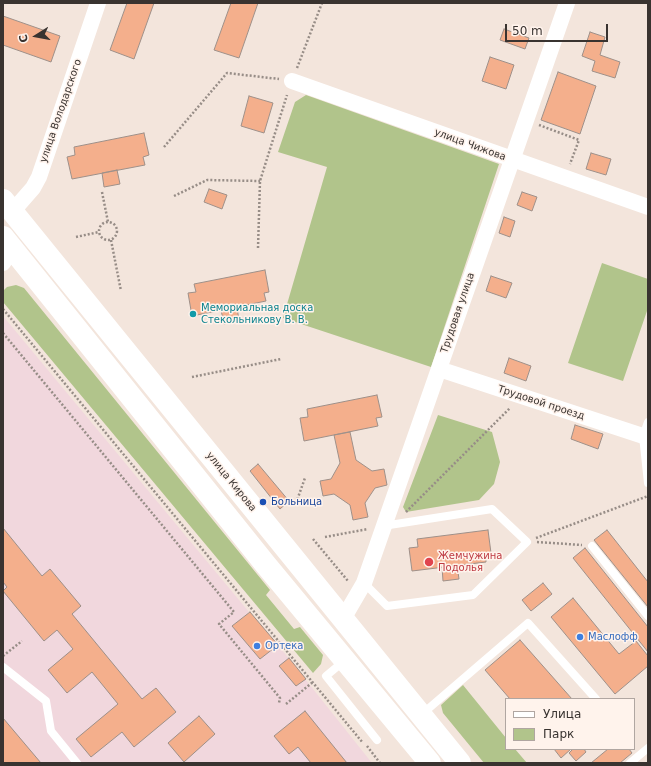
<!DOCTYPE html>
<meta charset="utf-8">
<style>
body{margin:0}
#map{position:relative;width:651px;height:766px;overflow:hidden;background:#f3e5dc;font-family:"DejaVu Sans",sans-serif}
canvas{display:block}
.frame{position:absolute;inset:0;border:4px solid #393330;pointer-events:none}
.legend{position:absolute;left:505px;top:698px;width:130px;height:52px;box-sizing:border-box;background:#fff3ec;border:1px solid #b0a6a1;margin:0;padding:5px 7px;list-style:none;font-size:12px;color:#393330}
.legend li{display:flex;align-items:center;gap:8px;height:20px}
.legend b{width:20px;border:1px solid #b0a6a1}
.north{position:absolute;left:16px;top:16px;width:40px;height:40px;-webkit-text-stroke:3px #fff3ec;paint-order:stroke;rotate:259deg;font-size:11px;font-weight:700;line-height:16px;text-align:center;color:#393330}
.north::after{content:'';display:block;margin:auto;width:14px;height:18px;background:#393330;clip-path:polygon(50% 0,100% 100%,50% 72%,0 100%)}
.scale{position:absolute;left:505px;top:24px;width:103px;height:18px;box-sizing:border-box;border:2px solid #393330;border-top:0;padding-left:5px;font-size:12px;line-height:14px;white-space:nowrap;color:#393330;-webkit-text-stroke:3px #fff3ec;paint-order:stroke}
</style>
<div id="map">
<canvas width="651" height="766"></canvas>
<div class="frame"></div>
<ul class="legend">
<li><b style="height:5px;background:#fff"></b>Улица</li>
<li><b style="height:11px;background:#b1c48b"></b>Парк</li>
</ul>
<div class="north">С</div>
<div class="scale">50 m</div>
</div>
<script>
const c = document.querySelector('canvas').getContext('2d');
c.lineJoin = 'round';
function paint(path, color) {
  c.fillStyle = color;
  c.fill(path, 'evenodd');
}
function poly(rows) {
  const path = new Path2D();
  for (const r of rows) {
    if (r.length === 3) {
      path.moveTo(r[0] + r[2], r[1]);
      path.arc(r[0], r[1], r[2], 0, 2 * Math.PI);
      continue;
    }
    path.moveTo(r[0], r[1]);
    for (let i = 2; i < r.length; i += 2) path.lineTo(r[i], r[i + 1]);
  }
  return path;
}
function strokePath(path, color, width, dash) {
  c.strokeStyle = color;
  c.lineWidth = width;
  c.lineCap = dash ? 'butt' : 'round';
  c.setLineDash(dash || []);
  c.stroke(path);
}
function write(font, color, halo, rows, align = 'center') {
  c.font = font + ' "DejaVu Sans",sans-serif';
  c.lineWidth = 3;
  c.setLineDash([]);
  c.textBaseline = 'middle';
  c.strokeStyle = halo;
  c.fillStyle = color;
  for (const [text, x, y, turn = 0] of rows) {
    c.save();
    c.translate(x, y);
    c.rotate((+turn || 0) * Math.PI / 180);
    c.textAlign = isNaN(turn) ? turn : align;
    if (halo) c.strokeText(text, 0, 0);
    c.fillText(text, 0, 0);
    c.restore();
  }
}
const medical = poly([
 [3,316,249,612,233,626,260,659,278,645,372,763,3,763]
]);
const green = poly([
 [306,95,499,164,431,367,283,318,327,167,278,152,295,102],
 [602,263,648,279,648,308,623,381,568,363],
 [16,285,24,288,270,590,266,595,294,629,300,627,323,655,321,664,313,673,3,302,3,291,7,287],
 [438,415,492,432,500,462,494,484,479,500,406,512,403,507],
 [463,685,506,738,506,749,515,749,527,763,484,763,443,713,441,705]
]);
const building = poly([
 [127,3,154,3,134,59,110,50,127,3],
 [231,3,258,3,239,58,214,50,231,3],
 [3,16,60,36,51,62,3,45,3,16],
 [504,29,529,38,525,49,500,40,504,29],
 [590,32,605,37,600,55,620,62,615,78,592,71,595,61,582,56,590,32],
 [490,57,514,65,506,89,482,81,490,57],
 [558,72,596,86,580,134,541,120,558,72],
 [249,96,273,103,264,133,241,126,249,96],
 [144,133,149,155,143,157,145,165,72,179,67,157,75,155,74,147,144,133],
 [591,153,611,159,606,175,586,169,591,153],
 [117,170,120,184,104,187,102,173,117,170],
 [209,189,227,195,222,209,204,202,209,189],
 [522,192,537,197,532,211,517,205,522,192],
 [504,217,515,221,510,237,499,233,504,217],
 [265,270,269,292,264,293,266,301,192,316,188,293,196,292,194,284,265,270],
 [491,276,512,283,506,298,486,291,491,276],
 [237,307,239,321,224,324,221,310,237,307],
 [509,358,531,366,526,381,504,373,509,358],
 [377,395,382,417,376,418,378,426,304,441,300,418,308,417,307,409,377,395],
 [575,425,603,434,598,449,571,439,575,425],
 [350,432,356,460,372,471,384,469,387,485,375,488,365,503,368,517,353,520,350,505,334,494,323,496,320,481,331,479,340,463,334,435,350,432],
 [258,464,289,501,280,509,250,471,258,464],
 [3,528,42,576,50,569,81,606,72,614,142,699,156,688,176,712,134,747,122,732,91,757,76,739,118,704,92,672,67,693,48,670,73,649,57,630,44,641,3,591,7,587,3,582,3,528],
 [488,530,491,553,485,553,486,562,412,571,409,548,418,547,417,539,488,530],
 [607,530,648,582,648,607,594,540,607,530],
 [585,548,648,627,648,652,573,558,585,548],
 [457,565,459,579,443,581,442,567,457,565],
 [543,583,552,594,531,611,522,600,543,583],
 [573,598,619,654,636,641,648,656,648,666,615,694,551,617,573,598],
 [250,612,278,645,260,659,232,626,250,612],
 [520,640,572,699,510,699,485,670,520,640],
 [289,658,306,679,296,686,279,666,289,658],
 [305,711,347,763,311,763,298,747,289,754,274,736,305,711],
 [199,716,215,734,184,762,168,743,199,716],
 [3,718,41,763,3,763,3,718],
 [554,749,571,749,561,758,554,749],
 [573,749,584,749,586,752,576,761,569,753,573,749],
 [608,749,629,749,632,753,620,763,591,763,608,749]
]);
const path = poly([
 [297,68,322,3],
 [539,125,579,140,570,164],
 [164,147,227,73,279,79],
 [102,192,108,222],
 [174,196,207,180,260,181],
 [108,231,9],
 [76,237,99,232],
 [111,240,121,291],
 [258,248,260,181,287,95],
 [3,309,363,743],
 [3,333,234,612,219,624,280,698,279,703],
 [192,377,281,359],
 [296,503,305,478],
 [406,512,510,408],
 [325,537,368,529],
 [536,538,648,496],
 [313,539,348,581],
 [537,542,582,545],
 [3,656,22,641],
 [286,704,313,682],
 [367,746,380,763]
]);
const service = poly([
 [648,422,643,436,648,483],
 [592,546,648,616],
 [364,583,387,606,473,595,527,542,492,509,383,526],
 [344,661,326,676,377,740],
 [3,667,46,701,51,731,77,763],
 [421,715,528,623,596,699],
 [630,763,648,748]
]);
const minor = poly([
 [292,81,648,207],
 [12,212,33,188,39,177,98,3],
 [3,263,12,249],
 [439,369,643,436],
 [343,619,364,583,567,3]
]);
const primary = poly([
 [3,200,460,763],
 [3,237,266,565,430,763]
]);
const markers = [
 [193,314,4,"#0f9aa8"],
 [263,502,4,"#1a4fb4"],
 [429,562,5,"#e0444e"],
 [580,637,4,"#3f7fe0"],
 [257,646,4,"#3f7fe0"]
];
const streetNames = [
 ["улица Володарского",61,111,-71],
 ["улица Чижова",470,145,20],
 ["Трудовая улица",458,313,-71],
 ["Трудовой проезд",541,403,18],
 ["улица Кирова",231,482,51]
];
const cultureNames = [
 ["Мемориальная доска",201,308],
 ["Стекольникову В. В.",201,320]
];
const transitNames = [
 ["Больница",271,502]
];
const healthNames = [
 ["Жемчужина",438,556],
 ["Подолья",438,568]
];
const shopNames = [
 ["Маслофф",588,637],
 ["Ортека",265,646]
];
paint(medical, '#f1d7dd');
paint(green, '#b1c48b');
paint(building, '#f4af8c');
strokePath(building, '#9e9089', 1);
strokePath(path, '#978d87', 2.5, [2, 2]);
strokePath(service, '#fff', 8);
strokePath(minor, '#fff', 16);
strokePath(primary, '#fff', 22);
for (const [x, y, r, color] of markers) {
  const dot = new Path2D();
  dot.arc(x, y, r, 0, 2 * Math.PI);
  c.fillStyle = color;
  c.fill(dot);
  strokePath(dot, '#fff3ec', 1.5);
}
write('10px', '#393330', '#fff3ec', streetNames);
write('10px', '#0d838f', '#fff3ec', cultureNames, 'left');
write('10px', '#164399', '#fff3ec', transitNames, 'left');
write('10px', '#be3a42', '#fff3ec', healthNames, 'left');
write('10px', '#366cbe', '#fff3ec', shopNames, 'left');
</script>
